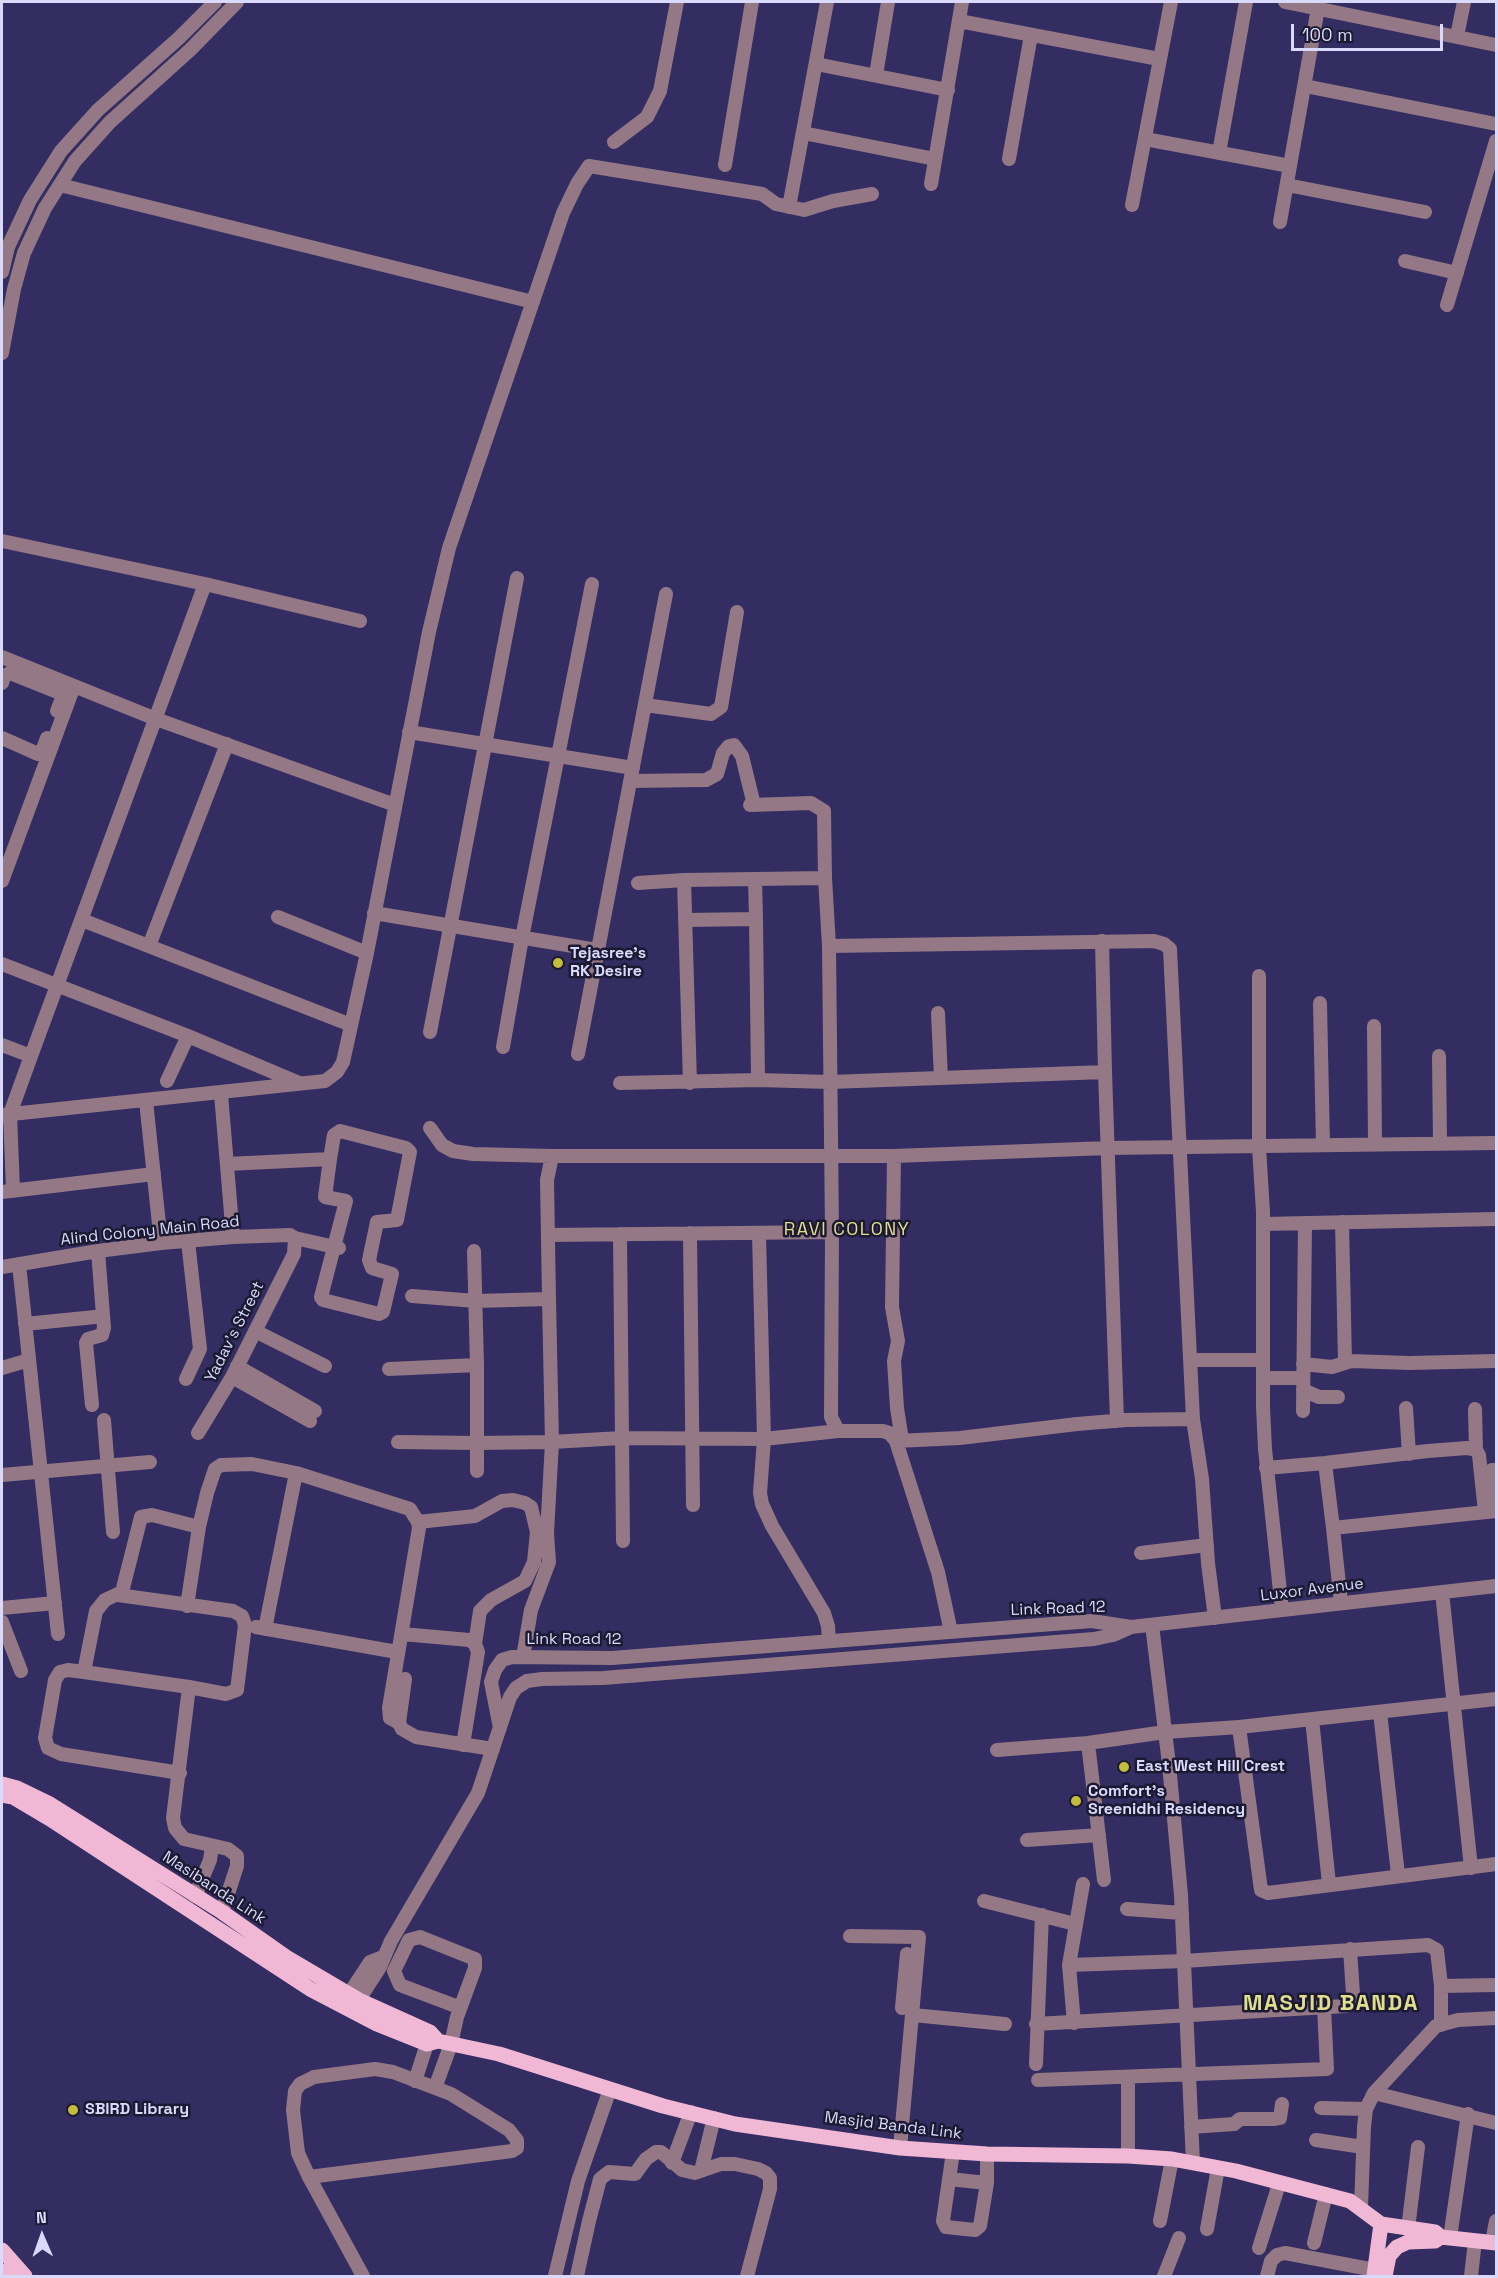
<!DOCTYPE html>
<style>
body{margin:0}
#map{position:relative;width:1498px;height:2278px;overflow:hidden;background:#332d62;font-family:"Space Grotesk",sans-serif}
canvas{display:block}
.frame{position:absolute;inset:0;border:3px solid #d9d9fa;pointer-events:none}
.north{position:absolute;left:12px;top:2206px;width:60px;height:60px;-webkit-text-stroke:4px #1c1a32;paint-order:stroke;rotate:358deg;font-size:16px;font-weight:700;line-height:24px;text-align:center;color:#d9d9fa}
.north::after{content:'';display:block;margin:auto;width:21px;height:27px;background:#d9d9fa;clip-path:polygon(50% 0,100% 100%,50% 72%,0 100%)}
.scale{position:absolute;left:1291px;top:24px;width:152px;height:27px;box-sizing:border-box;border:3px solid #d9d9fa;border-top:0;padding-left:8px;font-size:18px;line-height:21px;white-space:nowrap;color:#d9d9fa;-webkit-text-stroke:4px #1c1a32;paint-order:stroke}
</style>
<div id="map">
<canvas width="1498" height="2278"></canvas>
<div class="frame"></div>
<div class="north">N</div>
<div class="scale">100 m</div>
</div>
<script>
const c = document.querySelector('canvas').getContext('2d');
c.lineJoin = 'round';
function poly(rows) {
  const path = new Path2D();
  for (const r of rows) {
    path.moveTo(r[0], r[1]);
    for (let i = 2; i < r.length; i += 2) path.lineTo(r[i], r[i + 1]);
  }
  return path;
}
function strokePath(path, color, width, dash) {
  c.strokeStyle = color;
  c.lineWidth = width;
  c.lineCap = dash ? 'butt' : 'round';
  c.setLineDash(dash || []);
  c.stroke(path);
}
function write(font, color, halo, rows, align = 'center') {
  c.font = font + ' "Space Grotesk",sans-serif';
  c.lineWidth = 5;
  c.setLineDash([]);
  c.textBaseline = 'middle';
  c.strokeStyle = halo;
  c.fillStyle = color;
  for (const [text, x, y, turn = 0] of rows) {
    c.save();
    c.translate(x, y);
    c.rotate((+turn || 0) * Math.PI / 180);
    c.textAlign = isNaN(turn) ? turn : align;
    if (halo) c.strokeText(text, 0, 0);
    c.fillText(text, 0, 0);
    c.restore();
  }
}
const minor = poly([
 [1285,2,1496,45],
 [959,21,1159,59],
 [1457,36,1464,2],
 [816,64,948,90],
 [876,75,888,2],
 [1305,86,1496,124],
 [803,133,935,159],
 [1145,139,1290,166],
 [614,142,647,117,660,91,677,2],
 [1219,153,1246,2],
 [1009,159,1031,35],
 [725,165,752,2],
 [931,184,962,2],
 [60,185,533,302],
 [1287,185,1425,212],
 [1132,205,1171,2],
 [789,207,827,2],
 [1280,222,1318,8],
 [1405,261,1457,273],
 [2,272,8,247,30,200,61,151,98,110,179,38,215,2],
 [1447,305,1496,141],
 [2,353,14,289,24,253,45,208,75,161,110,122,190,50,237,2],
 [2,541,205,584,360,621],
 [2,657,156,719,395,805],
 [2,683,4,676,10,673,60,693,62,698,57,711],
 [645,705,711,714,721,707,737,612],
 [409,732,633,768],
 [2,738,38,754,43,749,47,738],
 [630,781,706,780,717,774,723,753,729,746,734,745,742,756,754,805],
 [750,805,811,803,824,811,825,878,829,946,832,1232,831,1417,838,1431,883,1431,889,1433,896,1441],
 [755,879,756,919],
 [684,880,690,1083],
 [2,881,74,686],
 [638,883,684,880,825,878],
 [374,913,597,950],
 [278,917,367,953],
 [82,920,351,1025],
 [685,920,756,919,758,1080],
 [1102,941,1105,1072],
 [149,946,227,744],
 [829,946,1154,941,1164,944,1170,949,1193,1419],
 [2,964,188,1036,299,1083],
 [1259,976,1259,1147,1263,1212,1263,1407,1265,1449,1282,1610],
 [1320,1003,1323,1145],
 [938,1013,941,1078],
 [1374,1026,1375,1144],
 [430,1032,517,578],
 [2,1045,31,1056,205,584],
 [503,1047,522,938,592,584],
 [578,1054,666,594],
 [1439,1056,1440,1143],
 [167,1081,188,1036],
 [620,1083,758,1080,830,1082,1105,1072,1117,1421],
 [221,1094,233,1237],
 [146,1101,161,1243],
 [2,1115,325,1081,337,1072,343,1062,367,953,429,632,449,548,563,213,577,184,589,166,762,194,776,204,804,210,833,201,872,194],
 [430,1128,442,1145,453,1151,473,1154,552,1156],
 [894,1156,892,1307,898,1341,894,1361,897,1408,902,1440],
 [227,1164,330,1159,334,1135,340,1131,406,1148,410,1152,397,1220,377,1222,369,1260,372,1268,392,1274,383,1312,379,1314,323,1300,321,1297,346,1201,325,1197,330,1159],
 [13,1190,10,1114,31,1056],
 [2,1192,154,1174],
 [1342,1222,1345,1362],
 [1263,1224,1496,1219],
 [690,1233,693,1505],
 [620,1234,623,1541],
 [759,1234,764,1439,760,1493,762,1504,772,1526,824,1613,828,1626,829,1641],
 [548,1235,832,1232],
 [295,1238,339,1248],
 [474,1251,477,1365],
 [19,1264,58,1634],
 [2,1267,98,1251,161,1243,233,1237,290,1235,295,1238,294,1254,232,1377,198,1433],
 [412,1296,476,1301,549,1299,552,1442,547,1533,549,1562,531,1610,523,1657],
 [549,1299,547,1180,552,1156,894,1156,1108,1148,1496,1143],
 [25,1324,95,1317],
 [255,1331,325,1366],
 [1191,1360,1263,1360],
 [1303,1364,1332,1367,1351,1361,1409,1363,1496,1361],
 [237,1366,315,1411],
 [2,1368,29,1360],
 [389,1369,477,1365,477,1443,552,1442,621,1438,764,1439,838,1431],
 [232,1377,310,1421],
 [1263,1378,1303,1378],
 [186,1379,200,1349,188,1241],
 [1303,1390,1319,1397,1338,1397],
 [92,1405,86,1343,88,1339,102,1335,104,1328,98,1251],
 [1406,1408,1409,1454],
 [1475,1409,1476,1450],
 [1303,1411,1305,1223],
 [104,1420,113,1532],
 [398,1442,477,1443,477,1471],
 [1266,1468,1325,1463],
 [2,1475,150,1462],
 [1495,1511,1490,1473,1492,1470,1496,1470],
 [1485,1512,1479,1455,1476,1450,1467,1448,1428,1451,1325,1463,1333,1528,1496,1511],
 [418,1522,475,1516,502,1501,513,1500,525,1503,531,1507,537,1532,534,1562,525,1581,491,1600,480,1611,475,1644],
 [1333,1528,1341,1603],
 [1141,1553,1207,1545],
 [1442,1592,1471,1868],
 [118,1595,233,1611,242,1616,245,1625,237,1690,226,1694,189,1687,173,1818,175,1828,184,1839,228,1849,237,1856,237,1866,222,1912],
 [187,1606,199,1527,207,1493,215,1469,221,1465,252,1464,296,1473,410,1509,418,1522,419,1528,389,1708,390,1718,399,1723],
 [2,1608,55,1603],
 [2,1622,21,1671],
 [1152,1625,1169,1764,1181,1895,1193,2163],
 [256,1627,397,1652],
 [265,1629,296,1473],
 [951,1632,938,1572,896,1441,960,1438,1077,1424,1126,1420,1193,1419,1202,1479,1208,1563,1215,1618],
 [402,1634,469,1640,475,1644,478,1652,463,1745],
 [84,1672,189,1687],
 [405,1679,399,1723,402,1729,416,1737,493,1749],
 [1380,1712,1398,1875],
 [1312,1719,1329,1884],
 [1239,1727,1261,1890,1268,1893,1496,1864],
 [500,1728,491,1682,495,1670,502,1660,512,1657,612,1658,1092,1621,1131,1627],
 [1088,1743,1104,1880],
 [997,1750,1088,1743,1165,1732,1239,1727,1496,1699],
 [180,1773,61,1754,48,1748,45,1738,55,1680,60,1672,68,1670,84,1672,96,1611,105,1600,122,1592,141,1517,152,1515,199,1527],
 [1027,1840,1099,1835],
 [195,1896,210,1860,212,1846],
 [984,1901,1075,1924],
 [1127,1909,1182,1913],
 [850,1936,919,1937,900,2148],
 [1069,1965,1184,1961,1428,1945,1437,1950,1441,1986,1496,1985],
 [1441,1986,1441,2025],
 [349,1994,370,1962,383,1957],
 [902,2008,907,1954],
 [353,2009,380,1967,391,1941,478,1793,510,1697,516,1688,527,1681,542,1679,603,1678,1094,1639,1113,1635,1131,1627,1496,1586],
 [913,2015,1005,2024],
 [1074,2023,1069,1965,1083,1884],
 [1036,2024,1346,2006,1352,2002,1353,1994,1350,1949],
 [1036,2064,1042,1915],
 [1038,2080,1327,2069,1324,2007],
 [415,2081,427,2044],
 [435,2088,451,2044,457,2017,475,1968,475,1959,420,1937,409,1940,394,1971,400,1985,453,2005,460,2006],
 [1374,2093,1496,2123],
 [1321,2108,1366,2109],
 [1191,2127,1234,2124,1240,2119,1275,2119,1280,2118,1282,2104],
 [1316,2140,1363,2147],
 [953,2152,943,2221,946,2227,975,2230,980,2226,987,2183,987,2154],
 [1128,2156,1128,2078],
 [672,2163,691,2112],
 [701,2171,714,2118],
 [309,2177,512,2151,517,2148,517,2140,509,2130,451,2094,393,2072,375,2069,314,2077,300,2084,295,2091,293,2110,298,2153,309,2177,363,2276],
 [949,2179,987,2183],
 [1361,2207,1364,2127,1366,2109,1374,2093,1436,2026,1458,2020,1496,2018],
 [1160,2221,1172,2159],
 [1207,2229,1218,2168],
 [1408,2229,1418,2147],
 [1450,2238,1468,2114],
 [1492,2242,1496,2221],
 [1314,2243,1326,2194],
 [1259,2248,1279,2184],
 [555,2276,578,2181,610,2089],
 [577,2276,589,2221,600,2179,609,2172,635,2174,646,2159,656,2152,661,2152,682,2170,695,2173,721,2164,735,2164,758,2169,766,2173,770,2178,770,2189,747,2276],
 [1164,2276,1179,2238],
 [1267,2276,1271,2261,1277,2255,1285,2253,1375,2270],
 [1471,2276,1475,2241]
]);
const major = poly([
 [2,1784,17,1788,50,1804,222,1912,286,1957,359,2000,430,2032,438,2041,499,2054,663,2106,735,2124,900,2148,987,2154,1128,2156,1172,2159,1236,2171,1350,2201,1381,2224,1435,2232,1441,2237,1496,2243],
 [2,1795,13,1797,50,1819,310,1989,377,2024,427,2044,438,2041],
 [2,2250,25,2276],
 [2,2271,7,2276],
 [1374,2276,1381,2224],
 [1385,2276,1389,2256,1397,2247,1408,2242,1435,2241,1441,2237]
]);
const markers = [
 [558,963,6,"#c4bc3d"],
 [1124,1767,6,"#c4bc3d"],
 [1076,1801,6,"#c4bc3d"],
 [73,2110,6,"#c4bc3d"]
];
const poiNames = [
 ["Tejasree's",570,954],
 ["RK Desire",570,972],
 ["East West Hill Crest",1136,1767],
 ["Comfort's",1088,1792],
 ["Sreenidhi Residency",1088,1810],
 ["SBIRD Library",85,2110]
];
const streetNames = [
 ["Alind Colony Main Road",150,1231,-6],
 ["Yadav's Street",235,1332,-63],
 ["Luxor Avenue",1312,1590,-7],
 ["Link Road 12",1058,1609,-2],
 ["Link Road 12",574,1640],
 ["Masibanda Link",214,1888,33],
 ["Masjid Banda Link",893,2126,7]
];
const neighbourhoodNames = [
 ["RAVI COLONY",847,1230]
];
const districtNames = [
 ["MASJID BANDA",1331,2004]
];
strokePath(minor, '#947886', 14);
strokePath(major, '#f1b8d6', 15);
for (const [x, y, r, color] of markers) {
  const dot = new Path2D();
  dot.arc(x, y, r, 0, 2 * Math.PI);
  c.fillStyle = color;
  c.fill(dot);
  strokePath(dot, '#1c1a32', 2);
}
write('bold 16px', '#d9d9fa', '#1c1a32', poiNames, 'left');
write('16px', '#d9d9fa', '#1c1a32', streetNames);
c.letterSpacing = '1.5px';
write('18px', '#e1dd8e', '#1c1a32', neighbourhoodNames);
c.letterSpacing = '0px';
c.letterSpacing = '1.5px';
write('bold 22px', '#e1dd8e', '#1c1a32', districtNames);
c.letterSpacing = '0px';
</script>
